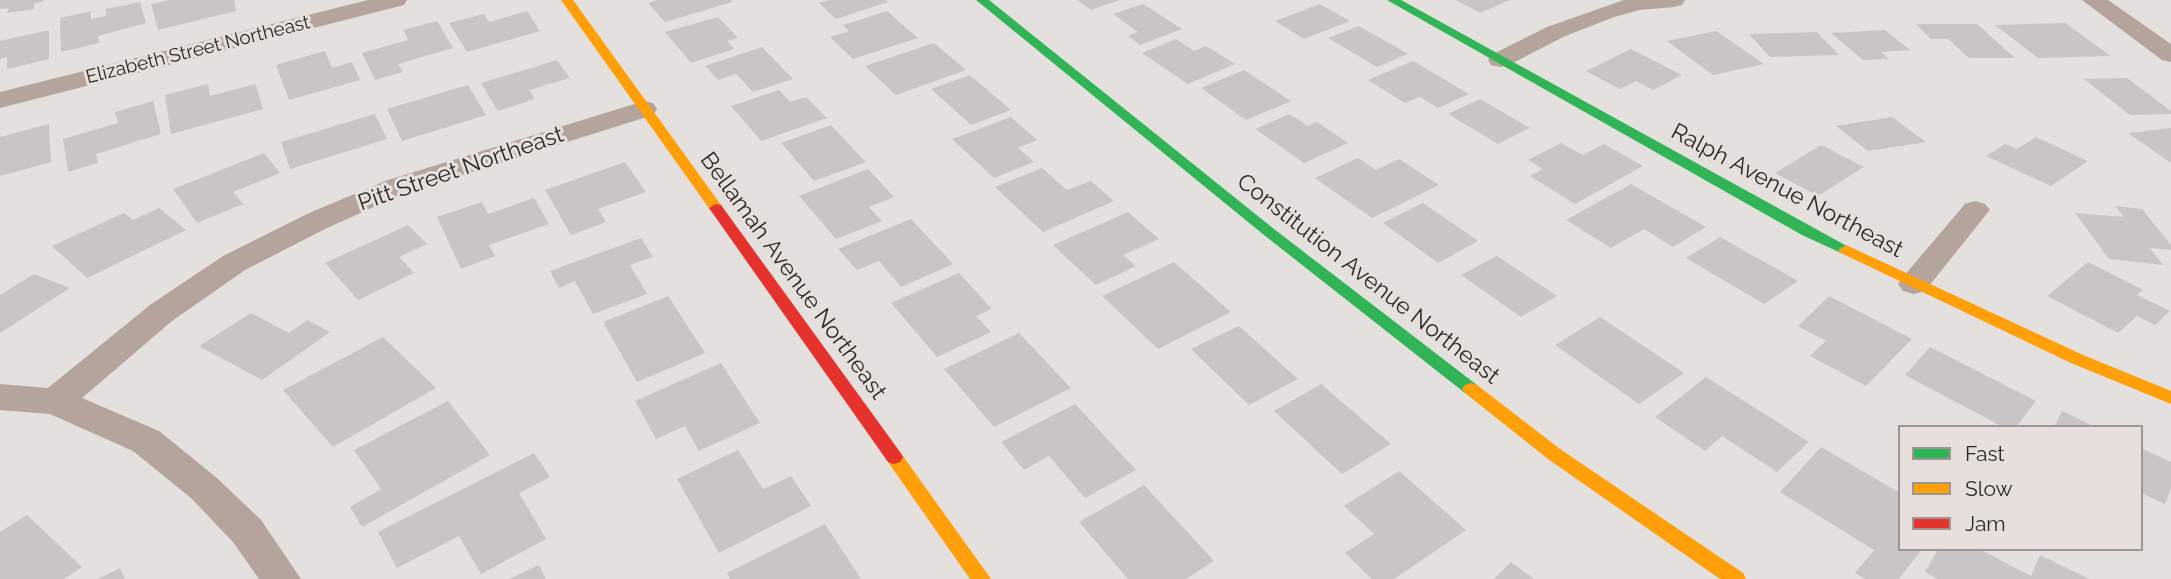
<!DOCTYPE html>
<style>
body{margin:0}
#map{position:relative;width:2171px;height:579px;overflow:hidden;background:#e4e0de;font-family:Raleway,sans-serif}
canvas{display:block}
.legend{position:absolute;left:1898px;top:425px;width:245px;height:126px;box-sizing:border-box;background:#e6dfdc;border:2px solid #9c9795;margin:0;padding:9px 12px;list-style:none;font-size:21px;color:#2d2b2a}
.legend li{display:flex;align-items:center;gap:14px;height:35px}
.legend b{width:35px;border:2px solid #9c9795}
</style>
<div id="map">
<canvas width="2171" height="579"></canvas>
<ul class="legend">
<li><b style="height:9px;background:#30b455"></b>Fast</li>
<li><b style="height:9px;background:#ff9f0a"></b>Slow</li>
<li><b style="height:9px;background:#e5322d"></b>Jam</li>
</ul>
</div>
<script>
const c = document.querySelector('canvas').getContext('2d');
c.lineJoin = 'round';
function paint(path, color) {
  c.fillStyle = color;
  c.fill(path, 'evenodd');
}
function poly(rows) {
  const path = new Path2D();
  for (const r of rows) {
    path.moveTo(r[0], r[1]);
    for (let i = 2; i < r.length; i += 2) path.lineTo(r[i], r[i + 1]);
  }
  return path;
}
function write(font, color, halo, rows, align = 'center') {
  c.font = font + ' Raleway,sans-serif';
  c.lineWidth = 6;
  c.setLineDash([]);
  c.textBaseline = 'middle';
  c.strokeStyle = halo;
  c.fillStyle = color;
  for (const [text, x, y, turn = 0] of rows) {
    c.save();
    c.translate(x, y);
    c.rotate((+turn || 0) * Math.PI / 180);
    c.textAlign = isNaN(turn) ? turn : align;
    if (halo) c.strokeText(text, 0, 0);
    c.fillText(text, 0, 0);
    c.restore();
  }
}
const building = poly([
 [0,0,43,0,43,2,35,3,33,9,7,13,9,8,0,9],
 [169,0,234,0,236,11,158,30,151,4],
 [657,0,731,0,732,2,665,22,648,3],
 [829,0,886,0,888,2,836,19,819,3],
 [1077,0,1120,0,1091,10],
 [1456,0,1510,0,1480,13],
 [140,2,146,23,98,36,99,43,61,52,60,18,91,11,91,19,106,16,106,9],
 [1143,4,1182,29,1140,45,1128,36,1138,32,1113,14],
 [1320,4,1350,21,1304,39,1275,21],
 [527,11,540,31,467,52,449,23,484,14,489,22],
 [887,11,918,38,853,59,830,37,849,31,843,25],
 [718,17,738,38,727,41,734,49,691,63,665,32],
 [437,21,453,48,398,64,403,72,375,80,362,53,408,40,403,30],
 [2065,23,2111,56,2038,58,1995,25],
 [1916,24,1977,24,2015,58,1969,58,1948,39,1931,39],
 [1359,26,1408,54,1377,67,1328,38],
 [49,30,49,59,7,69,7,57,0,59,0,41],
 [1885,30,1910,50,1881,52,1889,59,1863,60,1831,33],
 [1716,31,1764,64,1713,75,1667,41],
 [1817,32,1839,55,1770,57,1749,34],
 [1176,39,1194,51,1206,46,1235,64,1188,84,1142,53],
 [934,43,966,70,896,95,865,66],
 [762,47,793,79,753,92,736,74,718,80,705,66],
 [1631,49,1682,75,1653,90,1636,81,1620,89,1586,71],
 [325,51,332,68,352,62,360,80,289,100,276,65],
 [557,60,570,78,529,90,535,99,498,111,481,83],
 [1413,61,1469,94,1438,108,1420,97,1405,103,1368,80],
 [1244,70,1291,101,1246,120,1201,88],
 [970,75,1011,110,971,125,931,89],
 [2127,78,2171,111,2171,114,2130,115,2084,79],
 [208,84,210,96,256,84,263,109,171,134,165,95],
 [468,85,486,115,402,141,387,109],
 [779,90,790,102,806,97,827,118,761,141,731,106],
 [1480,99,1530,128,1498,144,1448,114],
 [153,101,161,134,96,154,98,163,68,172,63,139,118,123,115,112],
 [375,114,387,139,290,169,281,142],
 [1290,114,1308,126,1317,122,1348,143,1304,163,1255,129],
 [1011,117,1037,140,1018,148,1034,162,994,178,952,139],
 [1892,117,1926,142,1868,151,1836,126],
 [49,124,51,162,0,176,0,137],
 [831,125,866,162,814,181,781,143],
 [2171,128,2171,163,2128,133],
 [2036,137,2088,161,2051,186,1986,156,2005,144,2017,149],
 [1561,143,1583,155,1604,144,1643,166,1575,204,1530,176,1543,169,1528,160],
 [1821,145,1864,167,1818,196,1775,173],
 [264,153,280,173,233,192,243,204,197,223,173,189],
 [1358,158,1376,170,1399,159,1439,185,1372,218,1315,178],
 [625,162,646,192,598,209,606,222,571,235,545,190],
 [1042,168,1067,190,1091,181,1114,201,1043,232,995,187],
 [868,169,894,197,869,207,882,221,836,239,799,196],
 [1631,184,1706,227,1673,247,1644,229,1611,248,1566,220],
 [534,198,549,224,489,245,495,256,461,269,437,217,482,202,488,214],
 [1423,203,1478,241,1438,263,1383,223],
 [2115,206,2142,209,2171,245,2171,250,2150,248,2163,265,2109,259,2075,213,2124,217],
 [159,208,186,230,87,278,52,246,124,213,133,220],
 [1128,212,1159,239,1123,255,1136,266,1096,285,1053,245],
 [911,219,953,264,901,287,879,261,857,270,838,249],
 [408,225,427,244,399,257,414,273,358,300,325,263],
 [1720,237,1798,281,1764,304,1686,258],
 [641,238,653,257,630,265,647,294,593,314,575,281,559,288,550,271],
 [1497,256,1557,296,1521,317,1461,275],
 [1174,262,1231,312,1158,349,1102,296],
 [2088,262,2143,290,2137,295,2170,311,2155,325,2137,316,2118,333,2047,296],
 [959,273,992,309,976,316,991,332,937,357,891,303],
 [34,274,70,288,0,333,0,295],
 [668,296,705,353,637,382,603,322],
 [1829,296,1912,339,1866,386,1810,356,1826,341,1798,326],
 [251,313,289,333,307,320,330,332,262,380,199,346],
 [1600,317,1684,373,1639,404,1555,345],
 [1239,326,1298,379,1249,405,1191,349],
 [1019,333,1071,388,994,427,944,369],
 [383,337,436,388,333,447,283,390],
 [1930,347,2036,401,2016,427,2003,427,1905,375],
 [721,363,760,423,699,451,685,426,656,439,635,401],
 [1706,377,1809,442,1777,472,1722,436,1705,451,1655,417],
 [1321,384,1391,444,1342,474,1274,411],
 [448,401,490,455,362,527,350,507,381,489,354,450],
 [1075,404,1136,470,1085,498,1049,456,1024,470,1001,442],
 [2062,411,2095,427,2054,427],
 [1821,447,1900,493,1900,549,1922,549,1899,579,1865,579,1855,573,1874,550,1780,492],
 [2141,448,2171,462,2171,488,2165,504,2141,493],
 [738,450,763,489,791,476,811,506,719,553,677,479],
 [534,453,550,477,519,493,546,539,481,574,459,536,397,568,378,532],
 [1399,471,1466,530,1394,579,1372,579,1345,553,1374,534,1344,506],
 [1144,485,1214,561,1186,579,1128,579,1079,522],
 [27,515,82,567,64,579,0,579,0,532],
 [825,524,861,579,730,579,727,573],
 [1938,549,1979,549,2031,576,2040,555,2089,579,1937,579,1925,572],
 [1511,562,1534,579,1494,579],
 [539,565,546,579,509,579],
 [120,568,125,579,98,579]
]);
const street = poly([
 [368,0,407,0,404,5,0,108,0,92,368,0],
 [1624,0,1685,0,1682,5,1674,7,1640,10,1614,17,1563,37,1509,65,1500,67,1491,65,1488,60,1491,55,1547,27,1624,0],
 [2082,0,2108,0,2171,44,2171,62,2162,60,2082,0],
 [644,101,653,103,657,109,653,115,405,193,327,228,245,270,172,321,82,398,159,431,217,478,261,520,301,579,259,579,233,542,191,498,133,451,50,414,0,410,0,384,48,388,150,305,223,256,307,214,385,181,644,101],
 [1975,201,1985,204,1990,210,1985,216,1925,291,1914,294,1903,291,1898,284,1903,277,1965,204,1975,201]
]);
const fast = poly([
 [976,0,989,0,1274,229,1477,385,1480,389,1477,393,1465,393,1264,235,976,0],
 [1387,0,1401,0,1854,250,1851,253,1841,253,1802,235,1387,0]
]);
const slow = poly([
 [561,0,573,0,721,205,723,208,721,211,711,211,561,0],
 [1846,245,2083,355,2171,391,2171,404,2071,363,1841,253,1838,250,1846,245],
 [1471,383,1477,385,1560,449,1743,573,1746,579,1720,579,1548,459,1465,393,1462,389,1465,385,1471,383],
 [894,450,900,452,991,579,970,579,888,462,885,457,888,452,894,450]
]);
const jam = poly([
 [716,204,721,205,900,452,903,457,900,462,894,464,888,462,709,208,716,204]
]);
const farStreetnames = [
 ["Elizabeth Street Northeast",198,50,-14]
];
const streetNames = [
 ["Pitt Street Northeast",461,169,-19],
 ["Ralph Avenue Northeast",1787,191,28],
 ["Bellamah Avenue Northeast",793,276,54],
 ["Constitution Avenue Northeast",1368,279,38]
];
paint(building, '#c8c5c4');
paint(street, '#b4a49c');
paint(fast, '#30b455');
paint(slow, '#ff9f0a');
paint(jam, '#e5322d');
write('19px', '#2d2b2a', '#e6dfdc', farStreetnames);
write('23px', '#2d2b2a', '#e6dfdc', streetNames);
</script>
